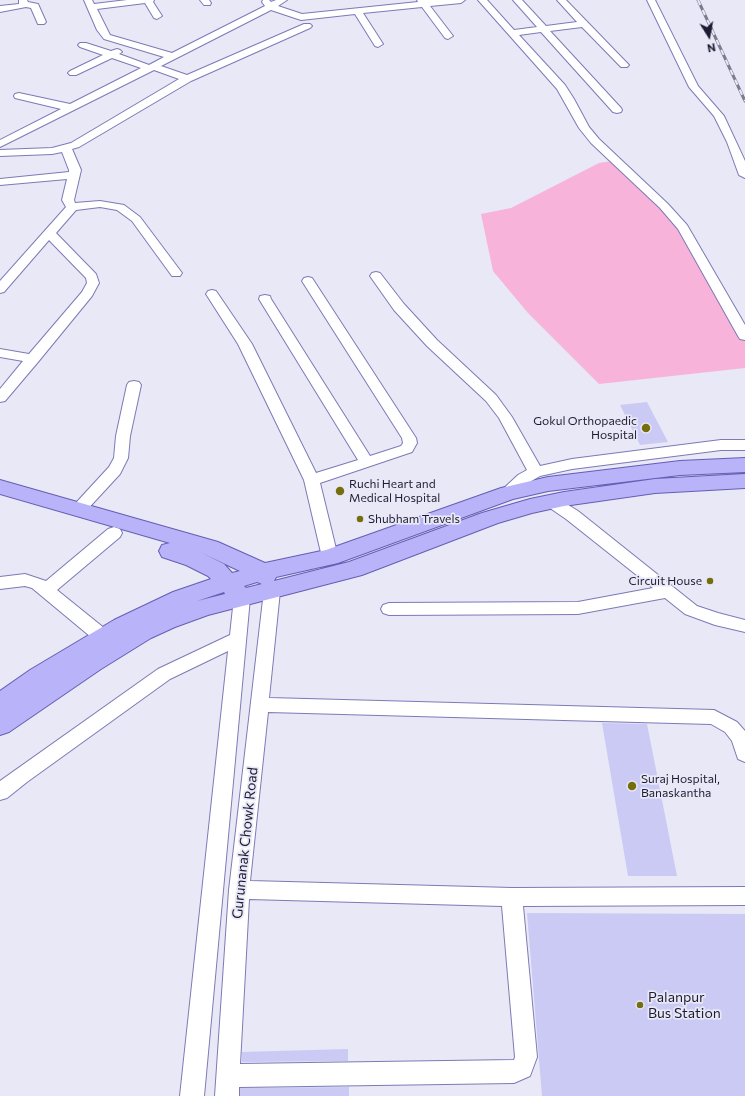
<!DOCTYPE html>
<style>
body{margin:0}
#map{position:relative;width:745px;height:1096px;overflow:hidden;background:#e8e8f6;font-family:Commissioner,sans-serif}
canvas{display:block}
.north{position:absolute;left:689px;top:16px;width:40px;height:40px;-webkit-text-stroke:3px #e8e8f6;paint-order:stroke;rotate:169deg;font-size:11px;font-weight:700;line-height:16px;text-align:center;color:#1e1c34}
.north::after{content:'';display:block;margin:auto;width:14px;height:18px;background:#1e1c34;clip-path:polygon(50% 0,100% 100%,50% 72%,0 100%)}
</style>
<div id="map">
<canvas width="745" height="1096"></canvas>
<div class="north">N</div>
</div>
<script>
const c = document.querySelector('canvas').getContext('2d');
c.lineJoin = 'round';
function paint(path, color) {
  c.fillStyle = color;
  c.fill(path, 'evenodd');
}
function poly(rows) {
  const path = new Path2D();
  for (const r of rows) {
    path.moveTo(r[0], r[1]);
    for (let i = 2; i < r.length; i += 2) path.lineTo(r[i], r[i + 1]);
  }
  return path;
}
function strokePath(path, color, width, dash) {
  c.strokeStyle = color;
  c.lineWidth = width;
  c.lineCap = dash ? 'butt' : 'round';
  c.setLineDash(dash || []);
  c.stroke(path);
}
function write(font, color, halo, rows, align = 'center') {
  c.font = font + ' Commissioner,sans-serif';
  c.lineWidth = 3.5;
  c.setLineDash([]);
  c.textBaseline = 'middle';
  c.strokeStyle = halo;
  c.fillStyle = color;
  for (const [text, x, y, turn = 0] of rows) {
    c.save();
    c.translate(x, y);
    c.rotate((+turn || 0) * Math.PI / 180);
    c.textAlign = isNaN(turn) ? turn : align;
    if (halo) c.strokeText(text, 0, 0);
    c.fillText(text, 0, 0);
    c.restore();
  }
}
const green = poly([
 [612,161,675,221,745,339,745,368,599,384,528,313,493,271,481,214,511,208,599,163]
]);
const building = poly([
 [647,402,668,442,640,445,620,405],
 [602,723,647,724,677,876,628,876],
 [527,913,745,914,745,1096,542,1096],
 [348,1049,348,1061,242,1062,242,1052],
 [349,1087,349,1096,240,1096,240,1088]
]);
const street = poly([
 [19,0,27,0,28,2,38,4,46,22,44,24,38,24,31,8,26,7,0,12,0,6,19,4,19,0],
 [84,0,92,0,94,4,127,0,154,0,153,2,162,16,157,19,154,18,145,3,97,9,110,35,172,53,265,6,262,2,263,0,269,0,271,2,276,0,287,0,278,6,302,14,418,2,417,0,465,0,461,3,430,6,453,36,448,39,445,38,422,7,363,13,383,44,378,47,375,46,355,14,301,20,271,10,161,66,187,75,304,24,310,24,312,26,310,28,191,81,79,147,72,149,81,170,74,200,75,203,100,201,124,205,140,217,182,273,180,276,172,276,132,221,117,210,100,207,76,210,56,233,96,274,99,283,92,296,38,362,5,401,0,402,0,389,23,361,0,357,0,349,29,354,82,292,87,283,86,278,49,240,4,292,0,293,0,281,66,207,62,200,67,179,0,185,0,179,69,172,69,170,62,152,52,154,0,156,0,150,52,148,71,143,179,79,154,70,0,147,0,140,61,109,15,98,14,96,15,94,19,93,70,104,141,68,112,58,76,75,70,75,68,73,70,71,103,55,80,47,78,45,80,43,86,43,111,51,117,49,120,50,122,52,119,54,149,65,164,57,104,39,97,30,84,0],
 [200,0,209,0,211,3,210,5,204,5,200,0],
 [478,0,487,0,514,30,537,27,513,0,522,0,546,26,577,22,557,0,566,0,627,63,629,65,627,67,621,67,582,27,550,31,621,108,622,110,621,112,617,113,613,112,541,32,519,35,565,85,574,99,589,127,599,139,668,204,687,225,745,325,745,340,740,339,738,336,678,229,660,208,591,143,579,128,557,89,478,0],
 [647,0,655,0,698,86,724,116,745,161,745,178,739,175,727,142,714,116,689,87,647,0],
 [376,272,380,273,404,304,437,340,496,395,512,417,540,466,572,459,721,440,745,440,745,450,721,450,572,469,540,476,528,483,513,497,508,498,503,497,500,493,503,489,518,475,527,470,499,418,486,401,427,346,394,310,370,276,372,273,376,272],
 [308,277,312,278,314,281,416,438,417,443,412,452,320,483,338,557,336,561,330,563,324,561,322,557,304,480,238,344,206,294,208,291,212,290,216,291,252,344,316,473,358,460,259,299,260,296,265,295,270,296,271,299,370,456,401,446,403,443,402,438,302,281,304,278,308,277],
 [134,381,139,382,141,385,130,436,128,458,120,474,84,513,79,514,74,513,71,509,74,505,109,467,114,458,116,436,127,385,129,382,134,381],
 [552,497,557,498,578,511,697,606,718,613,745,620,745,632,715,625,685,614,665,598,578,614,389,615,383,613,381,609,383,605,389,603,578,602,653,588,566,519,547,506,544,502,547,498,552,497],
 [114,527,120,529,122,533,120,537,57,590,109,632,112,637,109,642,103,643,97,642,32,588,25,586,0,589,0,577,25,574,46,581,108,529,114,527],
 [272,585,278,587,280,591,269,698,714,710,737,722,745,731,745,762,738,759,732,741,725,732,711,724,268,712,250,881,512,888,745,887,745,905,523,906,537,1057,530,1076,514,1083,239,1087,239,1096,215,1096,229,890,264,591,266,587,272,585],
 [249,899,502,906,515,1057,514,1060,240,1064,249,899],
 [242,592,248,594,250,598,204,1096,180,1096,228,651,170,679,27,782,7,798,0,800,0,781,158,669,230,635,234,598,236,594,242,592]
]);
const primary = poly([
 [745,458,745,472,680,475,548,491,513,499,338,563,276,577,274,581,349,562,482,513,530,499,564,492,655,479,745,474,745,488,655,493,564,506,532,513,498,523,362,575,208,615,175,627,151,638,101,669,9,732,0,735,0,691,30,670,114,620,173,592,211,579,208,576,186,565,162,557,159,551,162,545,170,543,0,494,0,480,218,542,265,563,326,550,501,488,548,477,680,461,745,458],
 [176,545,202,553,240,571,232,573,224,564,202,553,176,545],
 [257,582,262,584,246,588,244,586,257,582],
 [224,592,225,594,197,601,224,592]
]);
const rail = poly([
 [698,0,745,101]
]);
const markers = [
 [646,428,5,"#756e0c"],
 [340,491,5,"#756e0c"],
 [360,519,4,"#756e0c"],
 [710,581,4,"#756e0c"],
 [632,786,5,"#756e0c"],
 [640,1005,4,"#756e0c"]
];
const poiNames = [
 ["Gokul Orthopaedic",637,421,"right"],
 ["Hospital",637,435,"right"],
 ["Ruchi Heart and",349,484],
 ["Medical Hospital",349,498],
 ["Shubham Travels",368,519],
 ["Circuit House",702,581,"right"],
 ["Suraj Hospital,",641,779],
 ["Banaskantha",641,793]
];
const nearStreetnames = [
 ["Gurunanak Chowk Road",245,843,-84]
];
const nearPoinames = [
 ["Palanpur",648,997],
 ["Bus Station",648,1013]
];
paint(green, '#f8b3da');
paint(building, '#cacaf5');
strokePath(street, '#7c7ab6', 2);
strokePath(primary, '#655eb3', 2);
paint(street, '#fff');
paint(primary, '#b9b3fa');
strokePath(rail, '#7d7c8f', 3);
strokePath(rail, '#e8e8f6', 2, [5.5]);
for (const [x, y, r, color] of markers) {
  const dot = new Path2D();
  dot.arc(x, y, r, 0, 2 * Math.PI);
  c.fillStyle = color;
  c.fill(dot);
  strokePath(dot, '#e8e8f6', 1.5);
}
write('12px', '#1e1c34', '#e8e8f6', poiNames, 'left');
write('14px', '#1e1c34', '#e8e8f6', nearStreetnames);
write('14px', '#1e1c34', '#e8e8f6', nearPoinames, 'left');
</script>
